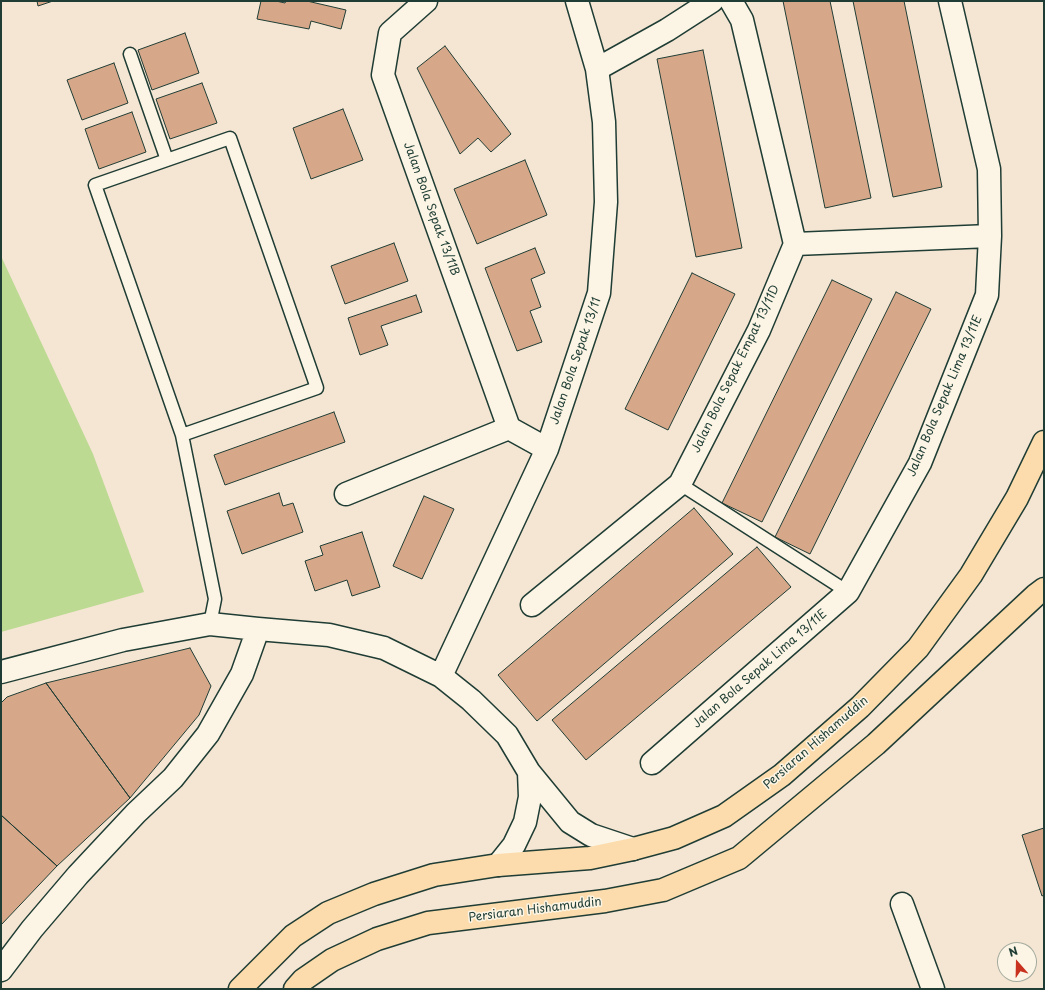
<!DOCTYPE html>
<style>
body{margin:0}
#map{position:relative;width:1045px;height:990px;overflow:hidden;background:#f5e5d3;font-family:"Playpen Sans",sans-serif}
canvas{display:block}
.frame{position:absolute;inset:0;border:2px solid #1f3d34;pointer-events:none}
.north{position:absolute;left:997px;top:942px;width:40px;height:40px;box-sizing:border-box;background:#fcf5e5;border:1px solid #a4ab9e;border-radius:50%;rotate:340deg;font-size:11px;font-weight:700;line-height:16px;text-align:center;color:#1f3d34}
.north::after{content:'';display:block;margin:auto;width:14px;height:18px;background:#c8321e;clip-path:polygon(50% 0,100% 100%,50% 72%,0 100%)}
</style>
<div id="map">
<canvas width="1045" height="990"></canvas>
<div class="frame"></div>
<div class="north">N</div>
</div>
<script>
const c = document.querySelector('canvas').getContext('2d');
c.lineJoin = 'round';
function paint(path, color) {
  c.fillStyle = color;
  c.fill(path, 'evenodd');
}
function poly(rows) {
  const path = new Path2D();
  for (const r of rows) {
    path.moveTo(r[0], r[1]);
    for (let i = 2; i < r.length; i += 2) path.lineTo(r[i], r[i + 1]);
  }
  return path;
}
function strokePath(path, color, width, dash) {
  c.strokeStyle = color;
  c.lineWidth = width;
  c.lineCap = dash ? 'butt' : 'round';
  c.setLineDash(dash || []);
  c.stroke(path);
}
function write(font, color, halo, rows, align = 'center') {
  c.font = font + ' "Playpen Sans",sans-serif';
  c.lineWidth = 3;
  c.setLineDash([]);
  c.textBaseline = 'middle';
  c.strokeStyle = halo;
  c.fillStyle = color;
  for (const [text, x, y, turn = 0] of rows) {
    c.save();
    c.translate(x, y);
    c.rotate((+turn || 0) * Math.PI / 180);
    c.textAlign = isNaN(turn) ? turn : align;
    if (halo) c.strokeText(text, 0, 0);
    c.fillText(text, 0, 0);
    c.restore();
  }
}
const green = poly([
 [1,256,93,454,144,592,1,632]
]);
const building = poly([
 [37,1,53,1,38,6,37,1],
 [261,1,276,1,285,3,286,1,307,1,346,10,341,29,311,21,309,29,257,19,261,1],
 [783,1,830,1,871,198,825,208,783,1],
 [853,1,904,1,942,187,893,197,853,1],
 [185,33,199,73,152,90,138,50,185,33],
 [445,46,511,134,491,152,478,138,460,154,417,68,445,46],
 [703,50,742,248,696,257,657,59,703,50],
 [114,63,128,103,82,120,67,80,114,63],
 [202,83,217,123,170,139,156,99,202,83],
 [343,109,363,160,311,179,293,128,343,109],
 [132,112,146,152,99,169,85,129,132,112],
 [525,160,547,215,477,244,454,189,525,160],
 [394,243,408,281,345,304,331,266,394,243],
 [535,248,545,273,531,279,541,307,530,311,542,342,517,351,485,268,535,248],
 [692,273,735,294,668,430,625,409,692,273],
 [832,280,872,299,762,522,722,503,832,280],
 [896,292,931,309,810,554,775,537,896,292],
 [416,295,422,312,381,326,388,345,360,355,348,318,416,295],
 [334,412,345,442,225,485,214,455,334,412],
 [279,493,283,506,293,503,303,532,242,554,227,511,279,493],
 [424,496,454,509,422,579,393,566,424,496],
 [694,508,733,554,537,721,498,675,694,508],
 [362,532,380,587,352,596,347,580,315,591,305,561,323,555,320,546,362,532],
 [757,547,791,587,586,760,552,720,757,547],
 [190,648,211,686,199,715,130,798,46,683,190,648],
 [46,683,130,798,57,866,1,815,1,703,7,697,46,683],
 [1,815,57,866,1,925,1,815],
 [1044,828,1044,895,1042,896,1022,835,1044,828]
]);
const lane = poly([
 [130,54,167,160],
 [182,435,317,388,230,138,95,185,182,435,215,599,210,624],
 [680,484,848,592]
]);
const street = poly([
 [426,1,390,33,383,75,509,428],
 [597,69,667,30,712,1],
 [795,244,990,236],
 [509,428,547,449],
 [346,494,509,428],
 [532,605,680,484,759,330,795,244,742,20,731,1],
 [1,672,123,640,210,624,258,629,329,635,384,648,441,676,471,700,507,735,529,772,570,822,591,835,633,849],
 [441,676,547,449,599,293,606,202,604,122,597,69,577,1],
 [652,763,848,592,920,463,987,295,990,236,989,169,950,1],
 [498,865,514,845,525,822,530,797,529,772],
 [902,904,933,989],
 [1,970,32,929,78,875,136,813,173,778,208,734,242,674,258,629]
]);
const primary = poly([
 [240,989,293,936,328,913,374,894,434,875,498,865,590,858,633,849,674,838,724,816,782,775,860,707,918,648,971,575,1017,498,1044,442],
 [295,989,303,980,332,960,377,939,428,923,605,901,663,890,739,858,876,744,1036,595,1044,589]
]);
const streetNames = [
 ["Jalan Bola Sepak 13/11B",431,209,70],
 ["Jalan Bola Sepak 13/11",576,361,-71],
 ["Jalan Bola Sepak Empat 13/11D",736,369,-64],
 ["Jalan Bola Sepak Lima 13/11E",945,396,-67],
 ["Jalan Bola Sepak Lima 13/11E",760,669,-41],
 ["Persiaran Hishamuddin",816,743,-41],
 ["Persiaran Hishamuddin",535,910,-7]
];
paint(green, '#bcda92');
paint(building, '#d7a789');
strokePath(building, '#1f3d34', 1);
strokePath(lane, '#1f3d34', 15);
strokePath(street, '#1f3d34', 25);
strokePath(primary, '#1f3d34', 25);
strokePath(lane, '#fcf5e5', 12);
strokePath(street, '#fcf5e5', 22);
strokePath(primary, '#fcdcac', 22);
write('12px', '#1f3d34', '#fcf5e5', streetNames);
</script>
